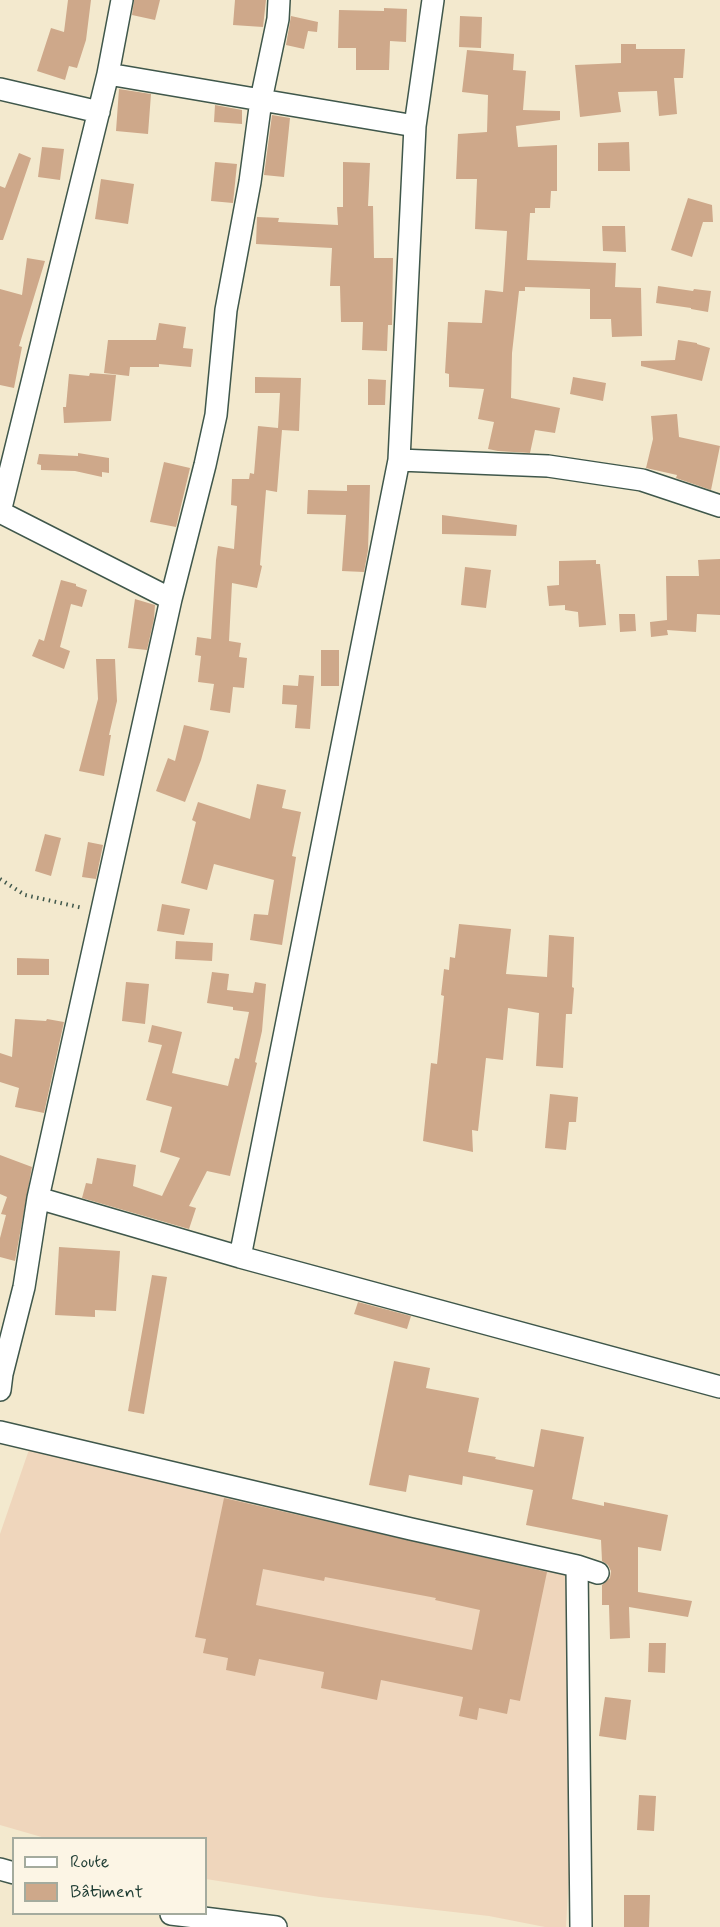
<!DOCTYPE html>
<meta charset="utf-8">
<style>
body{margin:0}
#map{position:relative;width:720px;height:1927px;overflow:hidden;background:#f3e9ce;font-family:Mynerve,sans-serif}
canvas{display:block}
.legend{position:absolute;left:12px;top:1837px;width:195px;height:78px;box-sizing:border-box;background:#fcf5e5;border:2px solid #a4ab9e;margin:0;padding:8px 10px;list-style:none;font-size:18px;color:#1f3d34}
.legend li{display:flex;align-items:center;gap:12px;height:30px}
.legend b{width:30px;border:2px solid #a4ab9e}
</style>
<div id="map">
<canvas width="720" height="1927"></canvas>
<ul class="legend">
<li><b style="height:8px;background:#fff"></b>Route</li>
<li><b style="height:16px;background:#cea88a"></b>Bâtiment</li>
</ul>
</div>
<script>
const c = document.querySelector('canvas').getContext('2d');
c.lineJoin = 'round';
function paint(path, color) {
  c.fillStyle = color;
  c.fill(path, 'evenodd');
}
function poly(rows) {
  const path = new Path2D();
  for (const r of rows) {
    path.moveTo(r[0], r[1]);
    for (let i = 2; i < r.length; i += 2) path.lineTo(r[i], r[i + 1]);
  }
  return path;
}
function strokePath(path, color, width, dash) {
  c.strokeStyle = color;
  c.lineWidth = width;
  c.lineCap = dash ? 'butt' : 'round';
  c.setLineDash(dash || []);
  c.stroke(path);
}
const built = poly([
 [33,1438,586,1571,566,1927,545,1927,489,1916,320,1897,206,1879,206,1838,45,1838,0,1825,0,1534]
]);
const building = poly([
 [68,0,91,0,86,40,77,68,69,66,65,80,37,71,51,28,64,32],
 [134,0,160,0,155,20,132,15],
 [235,0,266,0,263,27,233,25],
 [384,8,407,9,406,42,390,41,389,70,356,70,356,48,338,48,339,10,384,11],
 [291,16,318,22,317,32,308,31,304,49,286,45],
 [460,16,482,17,481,48,459,47],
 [621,44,636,44,636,49,685,49,683,78,674,78,677,114,659,116,657,91,618,92,621,112,580,117,575,65,621,63],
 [467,50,514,54,513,70,526,71,523,110,560,111,560,120,516,126,518,147,557,145,557,191,551,191,550,208,535,208,535,213,530,213,527,260,616,263,615,287,641,288,642,336,612,337,611,319,590,319,590,289,525,287,525,291,519,291,512,353,511,398,560,408,555,433,535,430,530,453,498,451,488,449,494,422,478,419,484,389,449,387,449,374,445,373,448,322,482,323,485,290,503,292,505,264,507,231,475,229,477,179,456,179,458,134,487,132,488,95,462,92],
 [119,89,151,94,148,134,116,131],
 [215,105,242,110,242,124,214,122],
 [272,115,290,118,284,177,264,175],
 [629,142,630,171,598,171,598,143],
 [42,147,64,149,60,180,38,177],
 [19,153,31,158,3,240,0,240,0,186,5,188],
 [215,162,237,164,233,203,211,201],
 [343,162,370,163,368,206,373,206,374,258,393,258,392,325,388,325,387,351,362,350,363,322,341,322,340,286,330,286,332,248,256,244,257,217,279,218,278,222,338,225,337,207,343,207],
 [101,179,134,184,128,224,95,219],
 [688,198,712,205,713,222,703,222,692,257,671,250],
 [602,226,625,226,626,252,603,251],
 [27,258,45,261,19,346,22,347,14,388,0,385,0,289,22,295],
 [658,286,693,291,694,289,711,291,708,312,691,309,691,308,656,303],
 [159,323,186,327,183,348,193,349,191,367,159,364,159,367,130,367,129,376,104,373,108,340,156,340],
 [678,340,697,343,697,344,710,348,702,381,641,366,641,361,675,360],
 [90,373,116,375,111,421,64,423,63,407,66,407,69,374,89,376],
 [255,377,301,378,299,431,282,430,277,492,266,490,260,565,262,566,257,588,232,583,229,641,241,643,239,657,247,658,244,688,233,687,230,713,210,710,214,684,198,682,201,656,195,655,197,637,211,639,216,560,218,546,234,549,237,506,231,505,232,479,249,479,250,473,254,474,258,426,278,428,280,393,255,393],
 [573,377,606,383,603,401,570,394],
 [368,379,386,380,385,405,368,405],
 [677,414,679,437,720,446,711,490,676,478,677,475,646,468,653,439,651,416],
 [78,453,109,458,109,473,102,472,102,477,75,471,41,470,41,465,37,464,39,454,78,456],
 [164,462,190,468,176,527,150,522],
 [347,485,370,485,368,550,364,572,342,571,346,515,307,514,308,490,347,491],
 [442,515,517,525,516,536,442,534],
 [720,559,720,615,697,614,696,632,667,630,668,635,651,637,650,622,667,620,666,576,699,576,698,560],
 [596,560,596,564,600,564,606,625,579,627,578,612,565,610,565,605,549,606,547,586,559,585,559,561],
 [465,567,491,570,486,608,461,605],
 [61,580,76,584,76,586,87,590,82,607,71,604,60,647,70,651,64,669,32,656,39,639,44,641],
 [135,599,155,605,154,619,147,650,128,648],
 [619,614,635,614,636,631,620,632],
 [321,650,339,650,339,686,321,686],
 [96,659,115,659,117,701,109,735,111,735,104,776,79,771,98,699],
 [299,675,314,676,310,729,295,728,297,705,282,704,283,685,298,686],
 [184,725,209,731,201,760,185,802,156,791,168,758,175,761],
 [257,784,286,790,282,808,301,812,292,856,296,857,282,945,250,940,254,914,268,915,274,880,214,864,207,890,181,883,196,822,192,820,198,802,250,819],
 [45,834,61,838,51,876,35,871],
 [88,842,103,845,96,879,82,877],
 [162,904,190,909,184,935,157,931],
 [459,924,511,929,506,974,547,977,549,935,574,937,572,987,574,988,572,1014,566,1014,563,1068,536,1066,539,1013,508,1008,503,1060,486,1058,478,1131,472,1130,473,1152,423,1141,431,1063,437,1064,444,996,441,995,444,969,449,970,450,957,455,958],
 [176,941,213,943,212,961,175,959],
 [17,958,49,959,49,975,17,975],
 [212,972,229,974,227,990,253,993,255,982,266,984,262,1031,255,1062,257,1063,230,1176,207,1171,189,1206,196,1208,189,1229,82,1198,86,1183,92,1184,97,1158,136,1165,133,1186,162,1196,180,1158,160,1152,172,1107,146,1100,162,1045,148,1042,152,1025,182,1032,172,1073,228,1086,235,1058,239,1059,249,1012,233,1010,233,1007,207,1003],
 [126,982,149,984,145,1024,122,1021],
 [15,1019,46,1021,47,1019,64,1022,44,1113,15,1107,19,1088,0,1082,0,1053,12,1057],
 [550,1094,578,1097,576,1122,569,1122,566,1150,545,1148],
 [0,1155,32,1167,15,1261,0,1257,0,1238,6,1215,1,1214,7,1197,0,1194],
 [59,1247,120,1251,116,1311,95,1310,95,1317,55,1315],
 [152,1275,167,1277,144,1414,128,1411],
 [358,1302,411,1316,407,1329,354,1314],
 [394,1361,430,1368,426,1388,479,1398,468,1452,496,1457,495,1459,534,1467,541,1429,584,1437,572,1499,604,1506,604,1502,668,1515,661,1551,638,1547,638,1592,692,1601,688,1617,629,1607,630,1638,610,1639,609,1605,602,1605,602,1585,610,1578,611,1571,608,1565,602,1561,601,1540,526,1525,533,1490,463,1476,462,1485,409,1475,406,1492,369,1485],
 [224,1498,547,1572,520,1701,510,1699,507,1714,479,1708,477,1720,459,1716,463,1697,381,1680,377,1700,321,1688,324,1672,259,1659,255,1676,226,1670,228,1658,203,1653,206,1639,195,1637],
 [263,1569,324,1581,325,1577,436,1598,435,1600,480,1610,472,1650,256,1605],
 [649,1643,666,1643,665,1673,648,1672],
 [605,1697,631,1700,626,1740,599,1736],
 [639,1795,656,1796,654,1831,637,1830],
 [624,1895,650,1895,649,1927,624,1927]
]);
const path = poly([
 [0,879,25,895,83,908]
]);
const street = poly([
 [108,74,122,0],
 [0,89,99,112],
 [415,126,433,0],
 [399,460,548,466,642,480,720,506],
 [171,599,0,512,108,74,261,100,415,126,399,460,240,1257,38,1198,171,599,205,465,216,415,226,310,250,182,261,100,278,19,279,0],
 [240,1257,720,1387],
 [0,1390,2,1374,24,1287,38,1198],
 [0,1432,411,1529,577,1566,598,1573],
 [577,1566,581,1927],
 [0,1869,14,1873],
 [171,1914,276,1927]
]);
paint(built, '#efd6bc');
paint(building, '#cea88a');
strokePath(street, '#3f574b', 24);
strokePath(path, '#3f574b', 4, [1.5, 4.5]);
strokePath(street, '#fff', 21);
</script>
